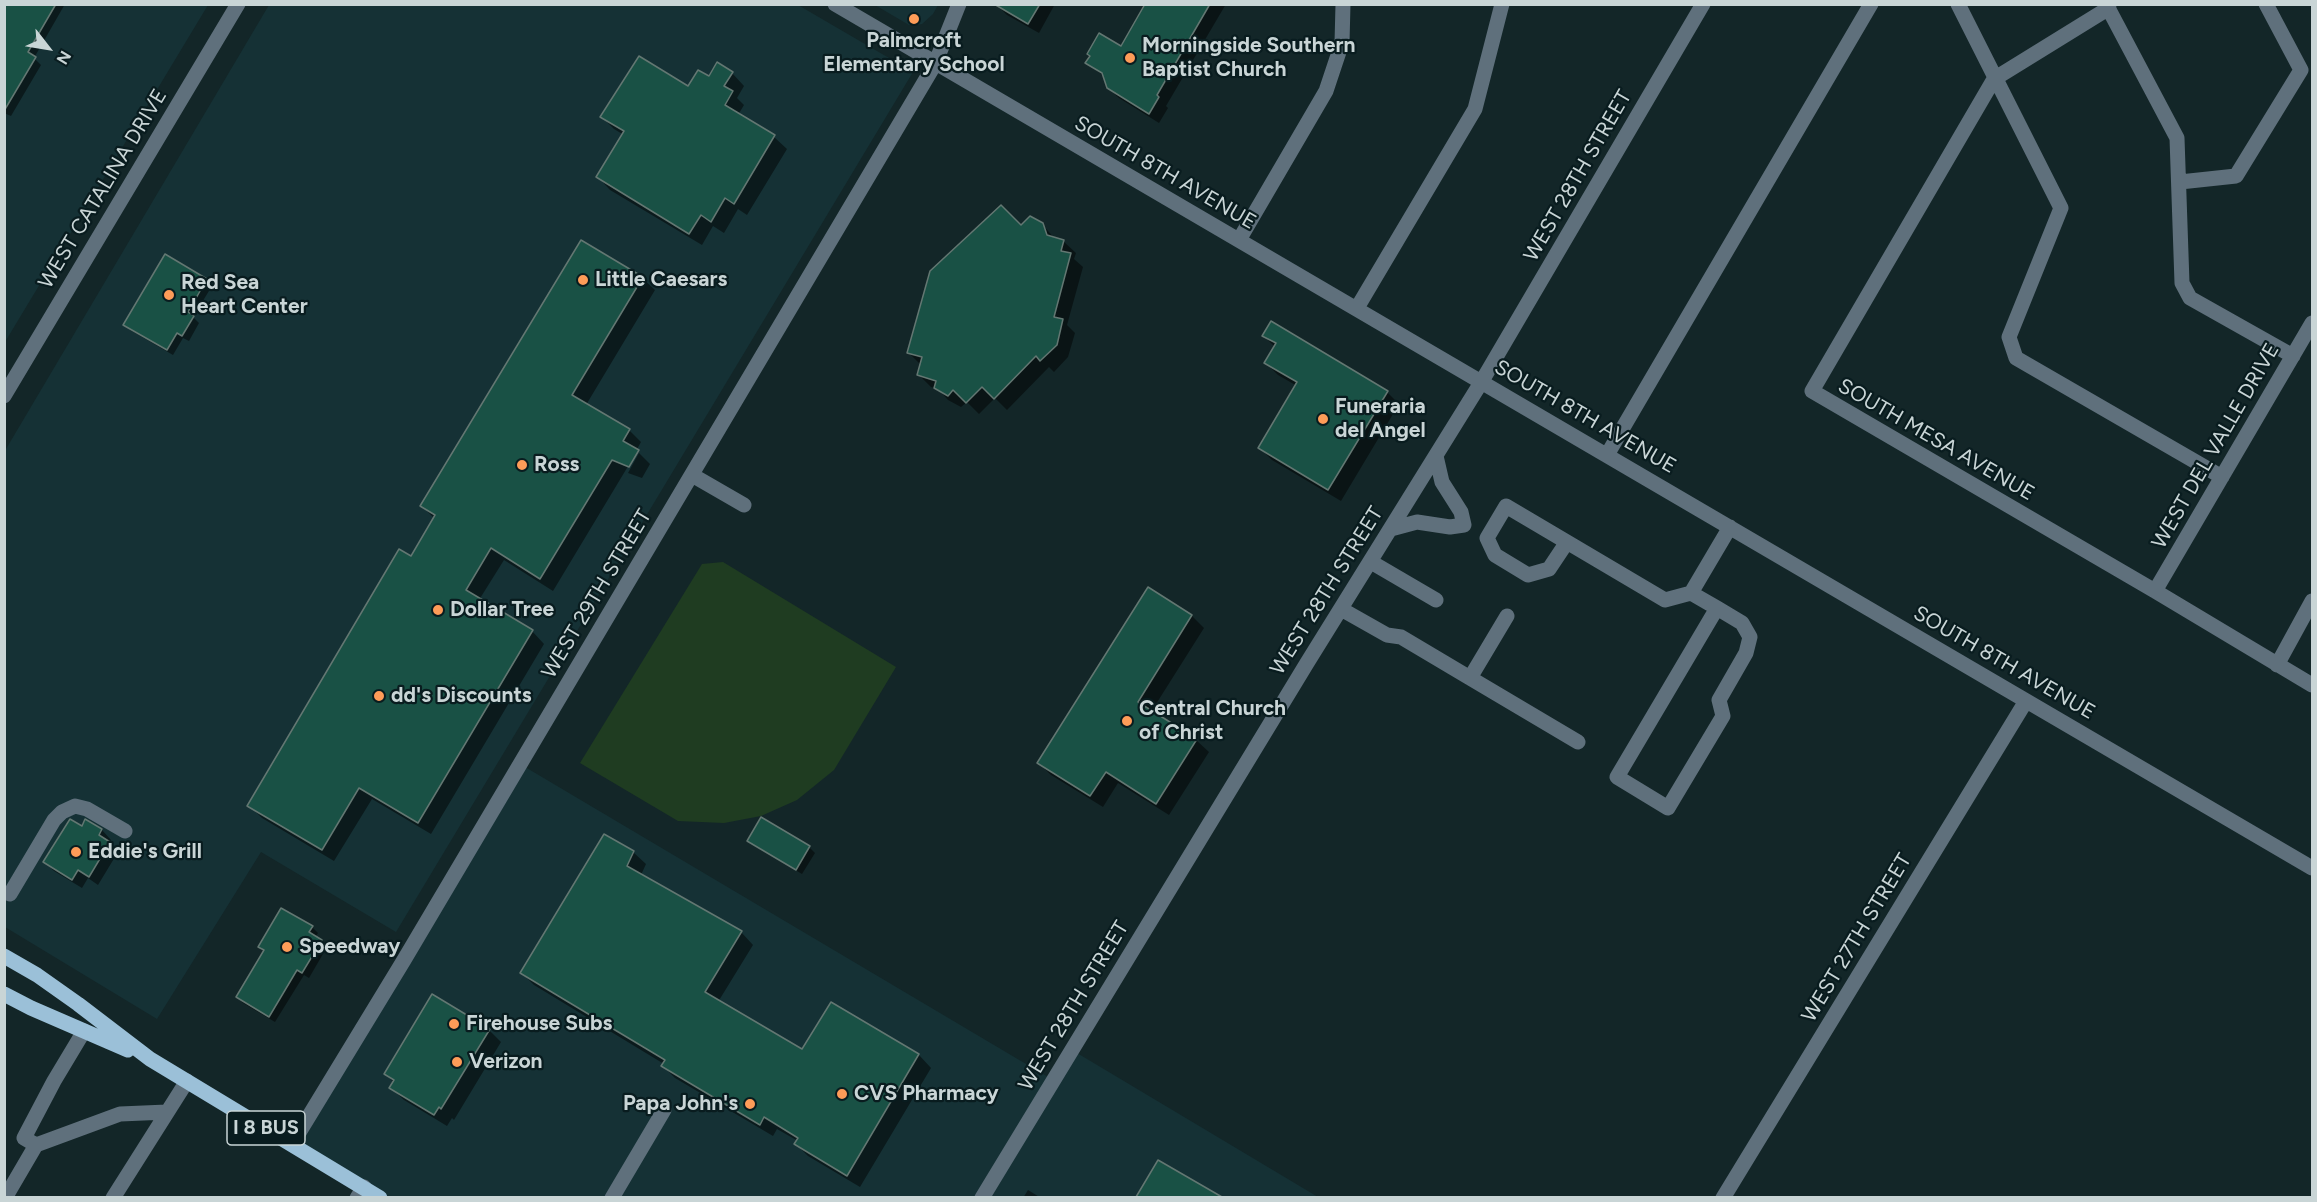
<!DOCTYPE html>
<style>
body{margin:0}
#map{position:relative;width:2317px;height:1202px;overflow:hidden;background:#132628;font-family:Figtree,sans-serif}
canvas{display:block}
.frame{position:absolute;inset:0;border:6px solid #c9d5d6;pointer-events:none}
.north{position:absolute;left:18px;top:18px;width:60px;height:60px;-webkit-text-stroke:4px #091c1f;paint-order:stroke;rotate:121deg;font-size:16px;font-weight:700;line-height:24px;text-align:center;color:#c9d5d6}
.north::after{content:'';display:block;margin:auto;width:21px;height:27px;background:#c9d5d6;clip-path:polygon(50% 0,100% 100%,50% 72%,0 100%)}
</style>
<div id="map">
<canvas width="2317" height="1202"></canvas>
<div class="frame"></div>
<div class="north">N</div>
</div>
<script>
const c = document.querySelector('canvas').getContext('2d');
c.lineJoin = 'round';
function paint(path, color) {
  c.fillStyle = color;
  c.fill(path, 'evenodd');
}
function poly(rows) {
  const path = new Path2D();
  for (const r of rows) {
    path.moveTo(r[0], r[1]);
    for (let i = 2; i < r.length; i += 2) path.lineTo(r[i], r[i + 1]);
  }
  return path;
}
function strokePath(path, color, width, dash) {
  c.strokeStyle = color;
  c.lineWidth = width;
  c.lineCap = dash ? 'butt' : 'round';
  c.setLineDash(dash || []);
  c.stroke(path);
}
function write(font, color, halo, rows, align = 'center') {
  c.font = font + ' Figtree,sans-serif';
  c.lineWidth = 4.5;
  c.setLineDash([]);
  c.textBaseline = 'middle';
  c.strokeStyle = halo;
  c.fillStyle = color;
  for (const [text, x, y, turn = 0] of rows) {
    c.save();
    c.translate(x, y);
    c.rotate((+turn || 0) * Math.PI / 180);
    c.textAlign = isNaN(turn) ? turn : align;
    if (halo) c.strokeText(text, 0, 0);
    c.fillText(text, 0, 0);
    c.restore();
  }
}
const built = poly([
 [5,5,208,5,5,342],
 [269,5,798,5,913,72,396,932,261,852,157,1019,5,927,4,458,6,449],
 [875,5,938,5,933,14,922,24,917,25,909,25],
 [520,764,1053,1080,1072,1050,1318,1197,381,1197,292,1144]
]);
const green = poly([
 [723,562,896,667,834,770,797,800,761,816,724,823,678,821,580,763,702,564]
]);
const shadow = poly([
 [4,4,65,4,34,58,41,65,11,116,4,113],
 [1055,4,1039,33,1007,15,997,5],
 [1147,4,1226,4,1166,106,1168,108,1159,123,1119,98,1108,88,1105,77,1087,63,1121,48],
 [732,73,744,86,737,98,744,105,738,115,774,137,787,149,747,215,738,209,724,233,713,226,702,245,610,190,598,177,624,135,614,129,602,117,689,88,709,78],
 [1042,224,1055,239,1063,241,1076,253,1074,259,1083,267,1067,325,1075,333,1068,357,1054,372,1049,367,1007,410,995,398,979,414,967,402,961,407,948,400,938,389,931,387,919,375,921,365,909,353,1021,227],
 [642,278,655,290,586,405,629,430,641,442,636,451,639,453,636,453,553,591,504,560,479,600,532,631,544,644,431,834,372,799,334,861,262,818,249,805,435,519,422,506],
 [206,280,212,286,193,317,199,323,189,341,183,338,173,355,130,330,125,324],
 [1264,336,1387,392,1399,404,1341,501,1272,460,1260,448,1297,386,1278,375,1266,363,1275,347],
 [639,453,650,464,642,478,628,473],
 [1149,589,1192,616,1204,628,1151,712,1196,740,1209,752,1169,815,1118,783,1103,807,1051,775,1039,763],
 [86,821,102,830,111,840,109,843,118,852,98,885,88,878,82,888,54,871,44,861,82,828],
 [749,841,809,847,815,853,802,874,755,846],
 [633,852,646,864,641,875,741,932,753,945,718,1002,802,1051,832,1004,919,1055,931,1068,860,1187,808,1156,796,1144,798,1141,777,1129,773,1136,675,1078,663,1066,664,1064,534,985,522,973],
 [312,927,318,933,315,938,327,947,309,978,304,975,275,1022,243,1003,237,997,265,951,260,946],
 [489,1030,501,1042,454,1120,452,1118,447,1126,404,1100,391,1088,394,1083,386,1074],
 [1159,1162,1219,1198,1137,1198],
 [1028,1190,1041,1198,1023,1198]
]);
const building = poly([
 [4,4,56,4,28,52,36,57,4,111,4,4],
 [994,4,1040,4,1028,24,994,4],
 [1145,4,1210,4,1157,95,1159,97,1149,114,1107,88,1102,73,1085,63,1090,56,1087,54,1099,33,1121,46,1145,4],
 [639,56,688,86,698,70,709,76,717,62,733,72,724,86,733,91,725,105,775,135,734,204,725,198,711,222,701,215,689,234,596,177,624,131,600,117,639,56],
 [1001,205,1021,225,1030,216,1043,223,1047,235,1064,240,1061,251,1071,253,1054,317,1063,319,1057,345,1040,361,1036,356,994,399,982,387,966,403,953,390,948,396,934,388,936,381,917,375,922,357,907,353,930,271,1001,205],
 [581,240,643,277,572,395,630,429,623,441,639,450,629,467,612,460,540,579,491,548,466,590,533,630,418,823,359,788,322,850,247,806,399,549,411,556,435,515,420,506,581,240],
 [165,254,207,279,188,312,194,316,182,336,177,333,167,350,123,325,165,254],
 [1271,321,1388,391,1328,490,1258,448,1297,382,1264,363,1276,343,1262,336,1271,321],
 [1148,587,1192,615,1138,702,1197,739,1156,804,1106,772,1090,796,1037,763,1148,587],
 [761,817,810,846,796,870,747,841,761,817],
 [70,819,82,826,85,819,102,829,99,835,110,842,89,877,78,870,72,880,43,862,70,819],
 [604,834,634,851,627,866,742,931,705,992,802,1049,831,1002,919,1054,847,1176,794,1144,798,1138,764,1117,760,1125,661,1066,665,1060,520,973,604,834],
 [281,908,313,926,309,932,322,940,302,973,297,970,269,1017,236,997,264,950,258,947,281,908],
 [432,994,490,1029,441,1109,439,1107,434,1115,389,1088,394,1080,384,1074,432,994],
 [1158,1160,1222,1197,1136,1197,1158,1160]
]);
const minor = poly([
 [835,4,2312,868],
 [1958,4,2061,208,2009,337,2016,358,2222,477],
 [2106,4,2177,138,2182,283,2190,298,2293,356],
 [2109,8,1994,79,1812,391,2155,591,2312,685],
 [2180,182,2236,176,2301,70,2266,4],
 [1239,240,1326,91,1342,43,1343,4],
 [1357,308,1475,109,1502,4],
 [4,396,238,4],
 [1607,455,1871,4],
 [692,475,744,505],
 [1391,529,1417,522,1450,527,1464,525,1461,512,1442,482,1436,456],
 [1567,542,1549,569,1528,575,1495,555,1487,538,1506,506,1665,600,1691,593],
 [1371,562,1436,600],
 [2155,591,2312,323],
 [1717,608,1617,777,1668,808,1723,716,1719,700,1746,653,1750,637,1742,623,1717,608,1691,593,1730,527],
 [1341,609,1387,635,1401,637,1470,678],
 [1507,616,1470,678,1578,742],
 [2277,665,2312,601],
 [10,894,54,820,62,812,75,806,87,809,125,831],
 [292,1144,404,960,935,64,959,4],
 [36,1145,24,1138,54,1081,84,1031],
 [5,1198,36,1145,120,1114,167,1112],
 [113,1198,187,1081],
 [357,1198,364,1187],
 [612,1198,664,1110],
 [982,1198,1307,663,1482,381,1703,4],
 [1723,1198,2026,701]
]);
const major = poly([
 [4,956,37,975,78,1004,150,1059,380,1198],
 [4,994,31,1008,128,1050]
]);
const markers = [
 [914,19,6,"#fe9c58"],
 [1130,58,6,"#fe9c58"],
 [583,280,6,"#fe9c58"],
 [169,295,6,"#fe9c58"],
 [1323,419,6,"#fe9c58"],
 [522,465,6,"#fe9c58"],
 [438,610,6,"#fe9c58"],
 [379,696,6,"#fe9c58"],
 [1127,721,6,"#fe9c58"],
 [76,852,6,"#fe9c58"],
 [287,947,6,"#fe9c58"],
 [454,1024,6,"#fe9c58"],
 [457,1062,6,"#fe9c58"],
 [842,1094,6,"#fe9c58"],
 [750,1104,6,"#fe9c58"]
];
const shields = [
 [266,1128,78]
];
const shieldNames = [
 ["I 8 BUS",266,1128]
];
const poiNames = [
 ["Palmcroft",914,41,"center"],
 ["Elementary School",914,65,"center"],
 ["Morningside Southern",1142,46],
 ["Baptist Church",1142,70],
 ["Little Caesars",595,280],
 ["Red Sea",181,283],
 ["Heart Center",181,307],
 ["Funeraria",1335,407],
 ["del Angel",1335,431],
 ["Ross",534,465],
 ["Dollar Tree",450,610],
 ["dd's Discounts",391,696],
 ["Central Church",1139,709],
 ["of Christ",1139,733],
 ["Eddie's Grill",88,852],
 ["Speedway",299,947],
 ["Firehouse Subs",466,1024],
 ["Verizon",469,1062],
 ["CVS Pharmacy",854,1094],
 ["Papa John's",738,1104,"right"]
];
const streetNames = [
 ["SOUTH 8TH AVENUE",1165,173,30],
 ["WEST 28TH STREET",1578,176,-60],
 ["WEST CATALINA DRIVE",103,189,-59],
 ["SOUTH 8TH AVENUE",1585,417,30],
 ["SOUTH MESA AVENUE",1936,440,30],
 ["WEST DEL VALLE DRIVE",2216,446,-60],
 ["WEST 28TH STREET",1327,591,-58],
 ["WEST 29TH STREET",597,594,-59],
 ["SOUTH 8TH AVENUE",2004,663,30],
 ["WEST 27TH STREET",1857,938,-59],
 ["WEST 28TH STREET",1074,1006,-59]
];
paint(built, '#153135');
paint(green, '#1f3c21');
paint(shadow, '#0007');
paint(building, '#195145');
strokePath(building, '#637772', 1.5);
strokePath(minor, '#5f707c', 15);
strokePath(major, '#9bc0d8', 15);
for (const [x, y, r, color] of markers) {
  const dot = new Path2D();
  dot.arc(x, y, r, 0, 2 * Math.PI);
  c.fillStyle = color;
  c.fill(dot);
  strokePath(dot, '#091c1f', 2);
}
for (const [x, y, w] of shields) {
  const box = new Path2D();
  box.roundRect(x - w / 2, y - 17, w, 34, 4.5);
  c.fillStyle = '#091c1f';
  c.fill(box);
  strokePath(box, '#c9d5d6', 1.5);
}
write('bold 20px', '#c9d5d6', null, shieldNames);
write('bold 21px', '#c9d5d6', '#091c1f', poiNames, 'left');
write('21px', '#c9d5d6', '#091c1f', streetNames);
</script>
